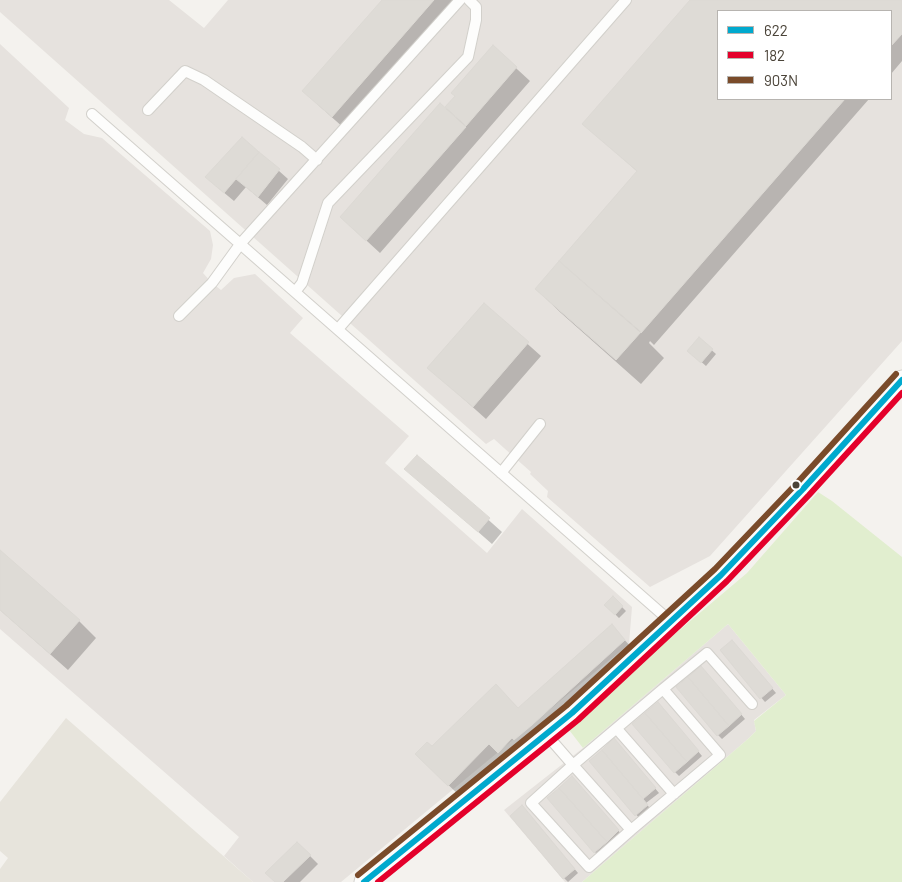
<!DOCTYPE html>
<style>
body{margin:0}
#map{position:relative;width:902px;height:882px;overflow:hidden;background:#f4f2ee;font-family:Barlow,sans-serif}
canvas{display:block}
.legend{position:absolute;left:717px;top:10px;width:175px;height:90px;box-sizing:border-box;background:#fff;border:1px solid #b7b4b0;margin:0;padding:6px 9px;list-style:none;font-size:15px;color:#4b4439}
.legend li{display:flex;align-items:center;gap:10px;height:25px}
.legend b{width:25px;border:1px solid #b7b4b0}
</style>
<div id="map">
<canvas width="902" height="882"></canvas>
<ul class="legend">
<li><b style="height:6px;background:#00a9ce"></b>622</li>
<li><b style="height:6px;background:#e4002b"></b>182</li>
<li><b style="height:6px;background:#7a4b2a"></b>903N</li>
</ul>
</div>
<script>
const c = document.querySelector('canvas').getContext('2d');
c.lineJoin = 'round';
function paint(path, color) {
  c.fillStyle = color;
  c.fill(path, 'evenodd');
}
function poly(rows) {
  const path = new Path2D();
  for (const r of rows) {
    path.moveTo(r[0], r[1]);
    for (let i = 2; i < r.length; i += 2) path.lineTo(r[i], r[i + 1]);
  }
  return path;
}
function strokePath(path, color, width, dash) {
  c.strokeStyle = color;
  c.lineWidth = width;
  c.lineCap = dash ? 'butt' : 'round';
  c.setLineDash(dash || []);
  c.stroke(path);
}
const residential = poly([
 [66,718,253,882,0,882,0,869,8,858,0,851,0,802]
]);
const industrial = poly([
 [0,0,169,0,204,28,228,0,902,0,902,341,710,556,650,587,547,497,548,491,530,474,531,472,514,457,494,439,486,444,0,12],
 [718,11,891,11,891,99,718,99],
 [0,44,69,108,65,120,84,134,102,138,210,231,213,245,211,259,203,273,212,283,221,290,234,278,255,274,303,318,290,333,409,436,385,463,487,553,522,509,632,607,629,644,341,882,253,882,224,856,239,837,0,629],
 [728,624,786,695,754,720,756,731,749,738,582,882,565,882,504,810,583,748]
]);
const green = poly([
 [818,492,832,501,902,557,902,882,582,882,749,738,756,731,754,721,786,695,728,624,583,748,566,726,747,573]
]);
const shadow = poly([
 [384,0,459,0,345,129,317,104],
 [692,0,902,0,902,61,891,74,891,11,718,11,718,99,869,99,654,345,650,341,649,343,664,358,641,384,561,313,536,289,638,172,584,124],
 [493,47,530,81,380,253,355,230],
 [242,138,288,179,267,205,246,187,234,201,216,186],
 [484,305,541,356,486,419,429,368],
 [699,339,716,354,706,366,689,351],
 [417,456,502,532,492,544,406,469],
 [0,552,79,621,96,638,68,670,0,610],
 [613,598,626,611,619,618,606,605],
 [612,626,641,658,466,802,434,771,432,748,496,686,519,709],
 [735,646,776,693,765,702,721,651],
 [705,672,745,719,722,739,718,735],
 [662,708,702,756,679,776,675,772],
 [614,740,659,793,646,803,651,810,640,819,590,761],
 [575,782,622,835,599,856,595,852],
 [526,811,578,873,568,882,564,878],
 [297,843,318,864,300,882,276,882]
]);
const building = poly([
 [382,0,434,0,332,117,302,91,382,0],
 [690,0,902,0,902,34,891,46,891,11,718,11,718,99,845,99,641,333,559,261,637,171,582,124,690,0],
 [493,45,517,67,466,126,445,107,455,96,451,93,493,45],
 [440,103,466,127,366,241,340,217,440,103],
 [242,137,259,152,224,193,205,177,242,137],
 [259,152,280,169,258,197,236,179,259,152],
 [559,261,641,332,616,360,535,289,559,261],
 [484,303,529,342,473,407,427,368,484,303],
 [699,337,713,349,701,363,687,351,699,337],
 [417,455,490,518,478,532,404,469,417,455],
 [0,550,80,620,50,654,0,610,0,550],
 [613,596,623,606,615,615,604,605,613,596],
 [612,624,625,640,532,725,514,740,512,738,498,753,489,744,448,786,415,754,427,742,432,746,496,684,518,708,612,624],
 [732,640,773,688,760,699,720,650,732,640],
 [701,666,742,714,729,726,688,677,701,666],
 [688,677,729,726,717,736,676,687,688,677],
 [658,702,699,751,687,762,645,713,658,702],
 [645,713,687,762,674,773,632,724,645,713],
 [614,738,656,788,643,799,602,750,614,738],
 [602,750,648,805,635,816,589,761,602,750],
 [572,776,619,830,607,842,559,788,572,776],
 [559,788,607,842,594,853,547,798,559,788],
 [522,805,575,869,563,879,510,816,522,805],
 [297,842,311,855,283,882,275,882,265,873,297,842]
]);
const service = poly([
 [148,110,185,71,204,80,302,147,317,160],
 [92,114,670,621],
 [295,292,302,283,328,203,468,57,476,20,476,7,469,0],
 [179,316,212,283,241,243,460,0],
 [338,329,626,0],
 [501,473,540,424],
 [663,689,707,653,752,704],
 [617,729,674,794],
 [546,734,573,765,631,830,720,755,663,689,573,765,531,803,589,867,631,830]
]);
const minor = poly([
 [364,882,572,713,721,575,803,489,902,380]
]);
const bus1 = poly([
 [364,882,572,713,721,575,803,489,902,380]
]);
const bus2 = poly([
 [378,882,578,720,727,581,809,495,902,393]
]);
const bus3 = poly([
 [358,875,566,706,715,569,797,483,896,374]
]);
const markers = [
 [796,485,4.5,"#4b4439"]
];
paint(residential, '#e7e4dc');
paint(industrial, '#e6e2de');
paint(green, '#e1eecf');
paint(shadow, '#0003');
paint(building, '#dedbd6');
strokePath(building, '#dcd9d4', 1);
strokePath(service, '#d2d0cb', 12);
strokePath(minor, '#d2d0cb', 21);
strokePath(service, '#fdfdfc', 10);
strokePath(minor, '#fdfdfc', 19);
strokePath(bus1, '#00a9ce', 6);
strokePath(bus2, '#e4002b', 6);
strokePath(bus3, '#7a4b2a', 6);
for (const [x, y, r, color] of markers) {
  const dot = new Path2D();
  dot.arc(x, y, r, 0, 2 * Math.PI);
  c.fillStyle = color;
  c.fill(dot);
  strokePath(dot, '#fff', 2);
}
</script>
